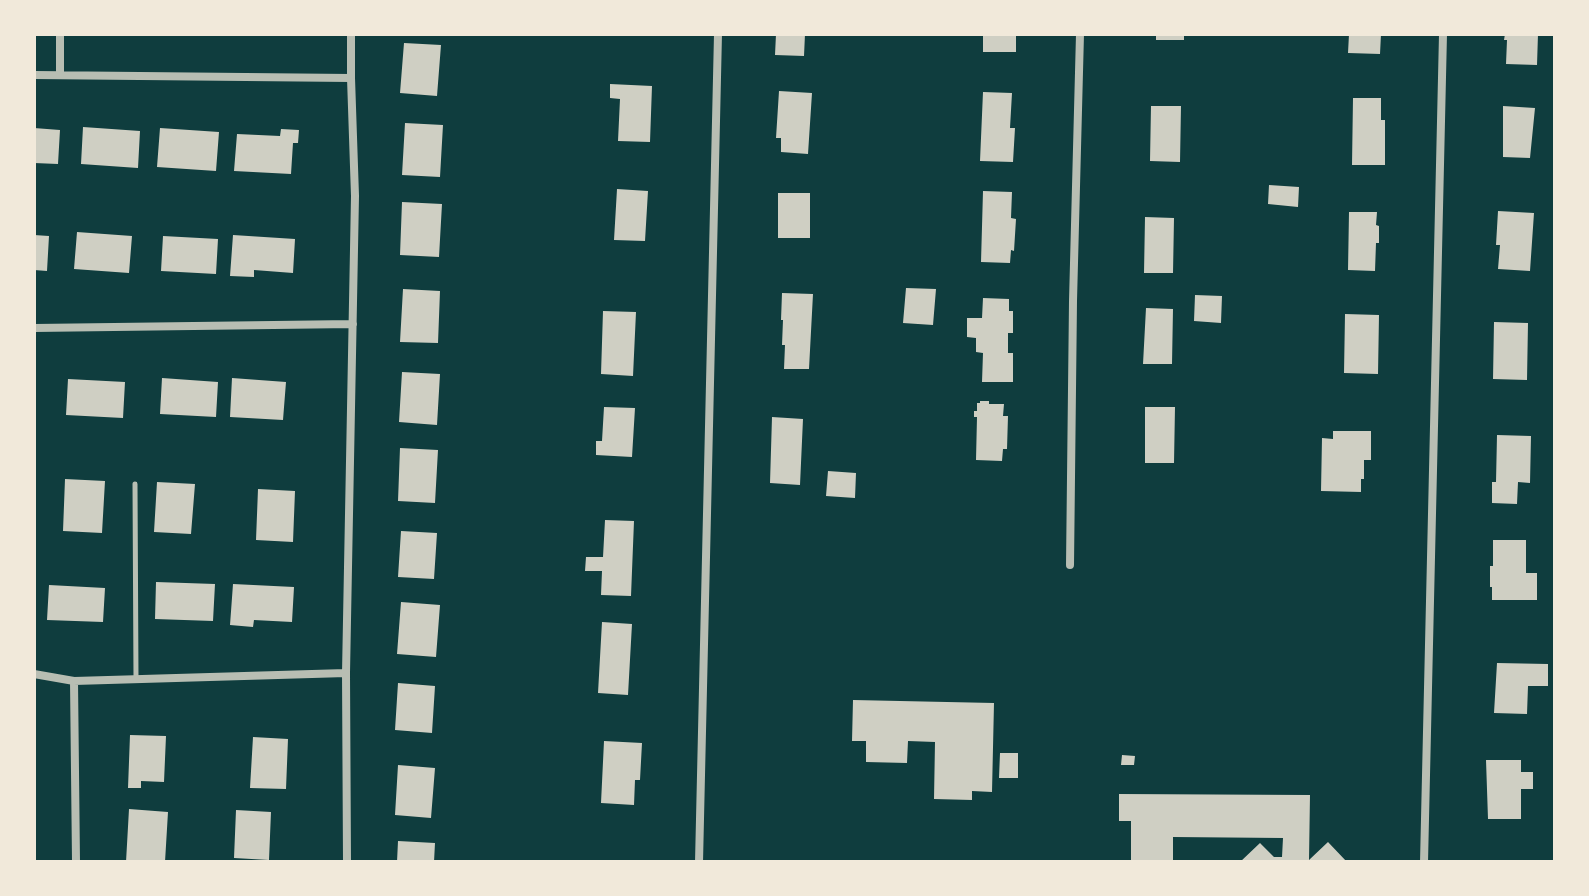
<!DOCTYPE html>
<style>
body{margin:0}
#map{position:relative;width:1589px;height:896px;overflow:hidden;background:#0f3d3e;font-family:Montserrat,sans-serif}
canvas{display:block}
.frame{position:absolute;inset:0;border:36px solid #f1e9da;pointer-events:none}
</style>
<div id="map">
<canvas width="1589" height="896"></canvas>
<div class="frame"></div>
</div>
<script>
const c = document.querySelector('canvas').getContext('2d');
c.lineJoin = 'round';
function paint(path, color) {
  c.fillStyle = color;
  c.fill(path, 'evenodd');
}
function poly(rows) {
  const path = new Path2D();
  for (const r of rows) {
    path.moveTo(r[0], r[1]);
    for (let i = 2; i < r.length; i += 2) path.lineTo(r[i], r[i + 1]);
  }
  return path;
}
function strokePath(path, color, width, dash) {
  c.strokeStyle = color;
  c.lineWidth = width;
  c.lineCap = dash ? 'butt' : 'round';
  c.setLineDash(dash || []);
  c.stroke(path);
}
const building = poly([
 [776,34,805,34,804,56,775,55],
 [983,34,1016,34,1016,52,983,52],
 [1156,34,1184,34,1184,40,1156,40],
 [1349,34,1381,34,1380,54,1348,53],
 [1505,34,1538,34,1537,65,1506,64,1507,40,1504,40],
 [404,43,441,45,437,96,400,93],
 [610,84,652,86,650,142,618,141,620,99,610,98],
 [779,91,812,93,808,154,781,152,781,138,776,138],
 [983,92,1012,93,1010,128,1015,128,1013,162,980,161],
 [1353,98,1381,98,1381,120,1385,120,1385,165,1352,165],
 [1151,106,1181,106,1180,162,1150,161],
 [1503,106,1535,108,1530,158,1503,157],
 [405,123,443,125,440,177,402,175],
 [83,127,140,131,138,168,81,164],
 [34,128,60,130,58,164,34,163],
 [160,128,219,132,216,171,157,167],
 [281,129,299,130,298,143,293,143,291,174,234,171,237,134,280,136],
 [1269,185,1299,187,1298,207,1268,204],
 [617,189,648,191,645,241,614,240],
 [983,191,1012,192,1011,218,1016,219,1014,251,1011,250,1010,263,981,262],
 [778,193,810,193,810,238,778,238],
 [402,202,442,204,439,257,400,255],
 [1498,211,1534,213,1530,271,1498,269,1500,245,1496,245],
 [1349,212,1377,212,1376,225,1379,226,1379,243,1376,243,1375,271,1348,270],
 [1145,217,1174,218,1173,273,1144,273],
 [77,232,132,236,129,273,74,269],
 [34,235,49,236,47,271,34,270],
 [233,235,295,239,293,273,254,270,254,277,230,276],
 [163,236,218,239,216,274,161,271],
 [906,288,936,289,933,325,903,323],
 [403,289,440,291,438,343,400,342],
 [782,293,813,294,809,369,784,369,785,345,782,345,783,320,781,320],
 [1195,295,1222,296,1221,323,1194,321],
 [983,298,1009,299,1009,311,1013,311,1013,333,1008,333,1008,353,1013,353,1013,382,982,382,983,353,976,352,976,338,967,337,967,318,982,318],
 [1146,308,1173,309,1172,364,1143,364],
 [603,311,636,312,633,376,601,374],
 [1345,314,1379,315,1378,374,1344,373],
 [1494,322,1528,323,1527,380,1493,379],
 [402,372,440,374,437,425,399,422],
 [162,378,218,382,216,417,160,414],
 [232,378,286,382,283,420,230,417],
 [68,379,125,382,123,418,66,415],
 [980,401,989,401,989,404,1004,404,1003,416,1008,416,1007,449,1003,449,1002,461,976,460,977,417,974,417,974,411,977,411,977,403,980,403],
 [604,407,635,408,632,457,596,455,596,441,602,441],
 [1145,407,1175,407,1174,463,1145,463],
 [772,417,803,419,800,485,770,483],
 [1333,431,1371,431,1371,460,1364,460,1364,479,1361,479,1361,492,1321,491,1322,438,1333,439],
 [1497,435,1531,436,1530,483,1518,482,1517,504,1492,503,1492,482,1496,482],
 [400,448,438,450,435,503,398,501],
 [828,471,856,473,855,498,826,496],
 [65,479,105,481,102,533,63,531],
 [157,482,195,484,191,534,154,532],
 [258,489,295,491,293,542,256,540],
 [605,520,634,521,631,596,601,595,602,571,585,571,586,557,603,557],
 [401,531,437,533,434,579,398,577],
 [1493,540,1526,540,1526,573,1537,573,1537,600,1492,600,1492,587,1490,587,1490,566,1493,566],
 [156,582,215,584,213,621,155,619],
 [233,584,294,587,292,622,254,620,253,627,230,625],
 [49,585,105,588,103,622,47,620],
 [401,602,440,605,436,657,397,654],
 [602,622,632,624,628,695,598,693],
 [1497,663,1548,664,1548,686,1528,686,1527,714,1494,713],
 [398,683,435,686,432,733,395,730],
 [853,700,994,703,992,792,972,791,972,800,934,799,935,742,908,741,907,763,866,762,866,741,852,741],
 [130,735,166,736,164,782,141,781,141,788,128,788],
 [253,737,288,739,286,789,250,788],
 [604,741,642,743,640,780,635,780,634,805,601,803],
 [1000,753,1018,753,1018,778,999,778],
 [1122,755,1135,756,1134,765,1121,765],
 [1486,760,1521,760,1521,772,1533,772,1533,789,1521,789,1521,819,1488,819],
 [398,765,435,768,431,818,395,815],
 [1119,794,1310,795,1309,860,1328,842,1347,862,1240,862,1260,843,1274,857,1282,857,1283,838,1173,837,1173,862,1131,862,1131,821,1119,821],
 [129,809,168,812,165,862,126,862],
 [236,810,271,812,269,860,234,858],
 [398,841,435,843,434,862,397,862]
]);
const service = poly([
 [135,484,136,679]
]);
const minor = poly([
 [34,75,351,78],
 [60,75,60,34],
 [34,328,353,324],
 [1070,565,1073,301,1080,34],
 [34,674,74,681,346,673],
 [74,681,76,862],
 [347,862,346,673,355,196,351,78,351,34],
 [699,862,718,34],
 [1424,862,1443,34]
]);
paint(building, '#cfcfc3');
strokePath(service, '#b8beb3', 5);
strokePath(minor, '#b8beb3', 8);
</script>
